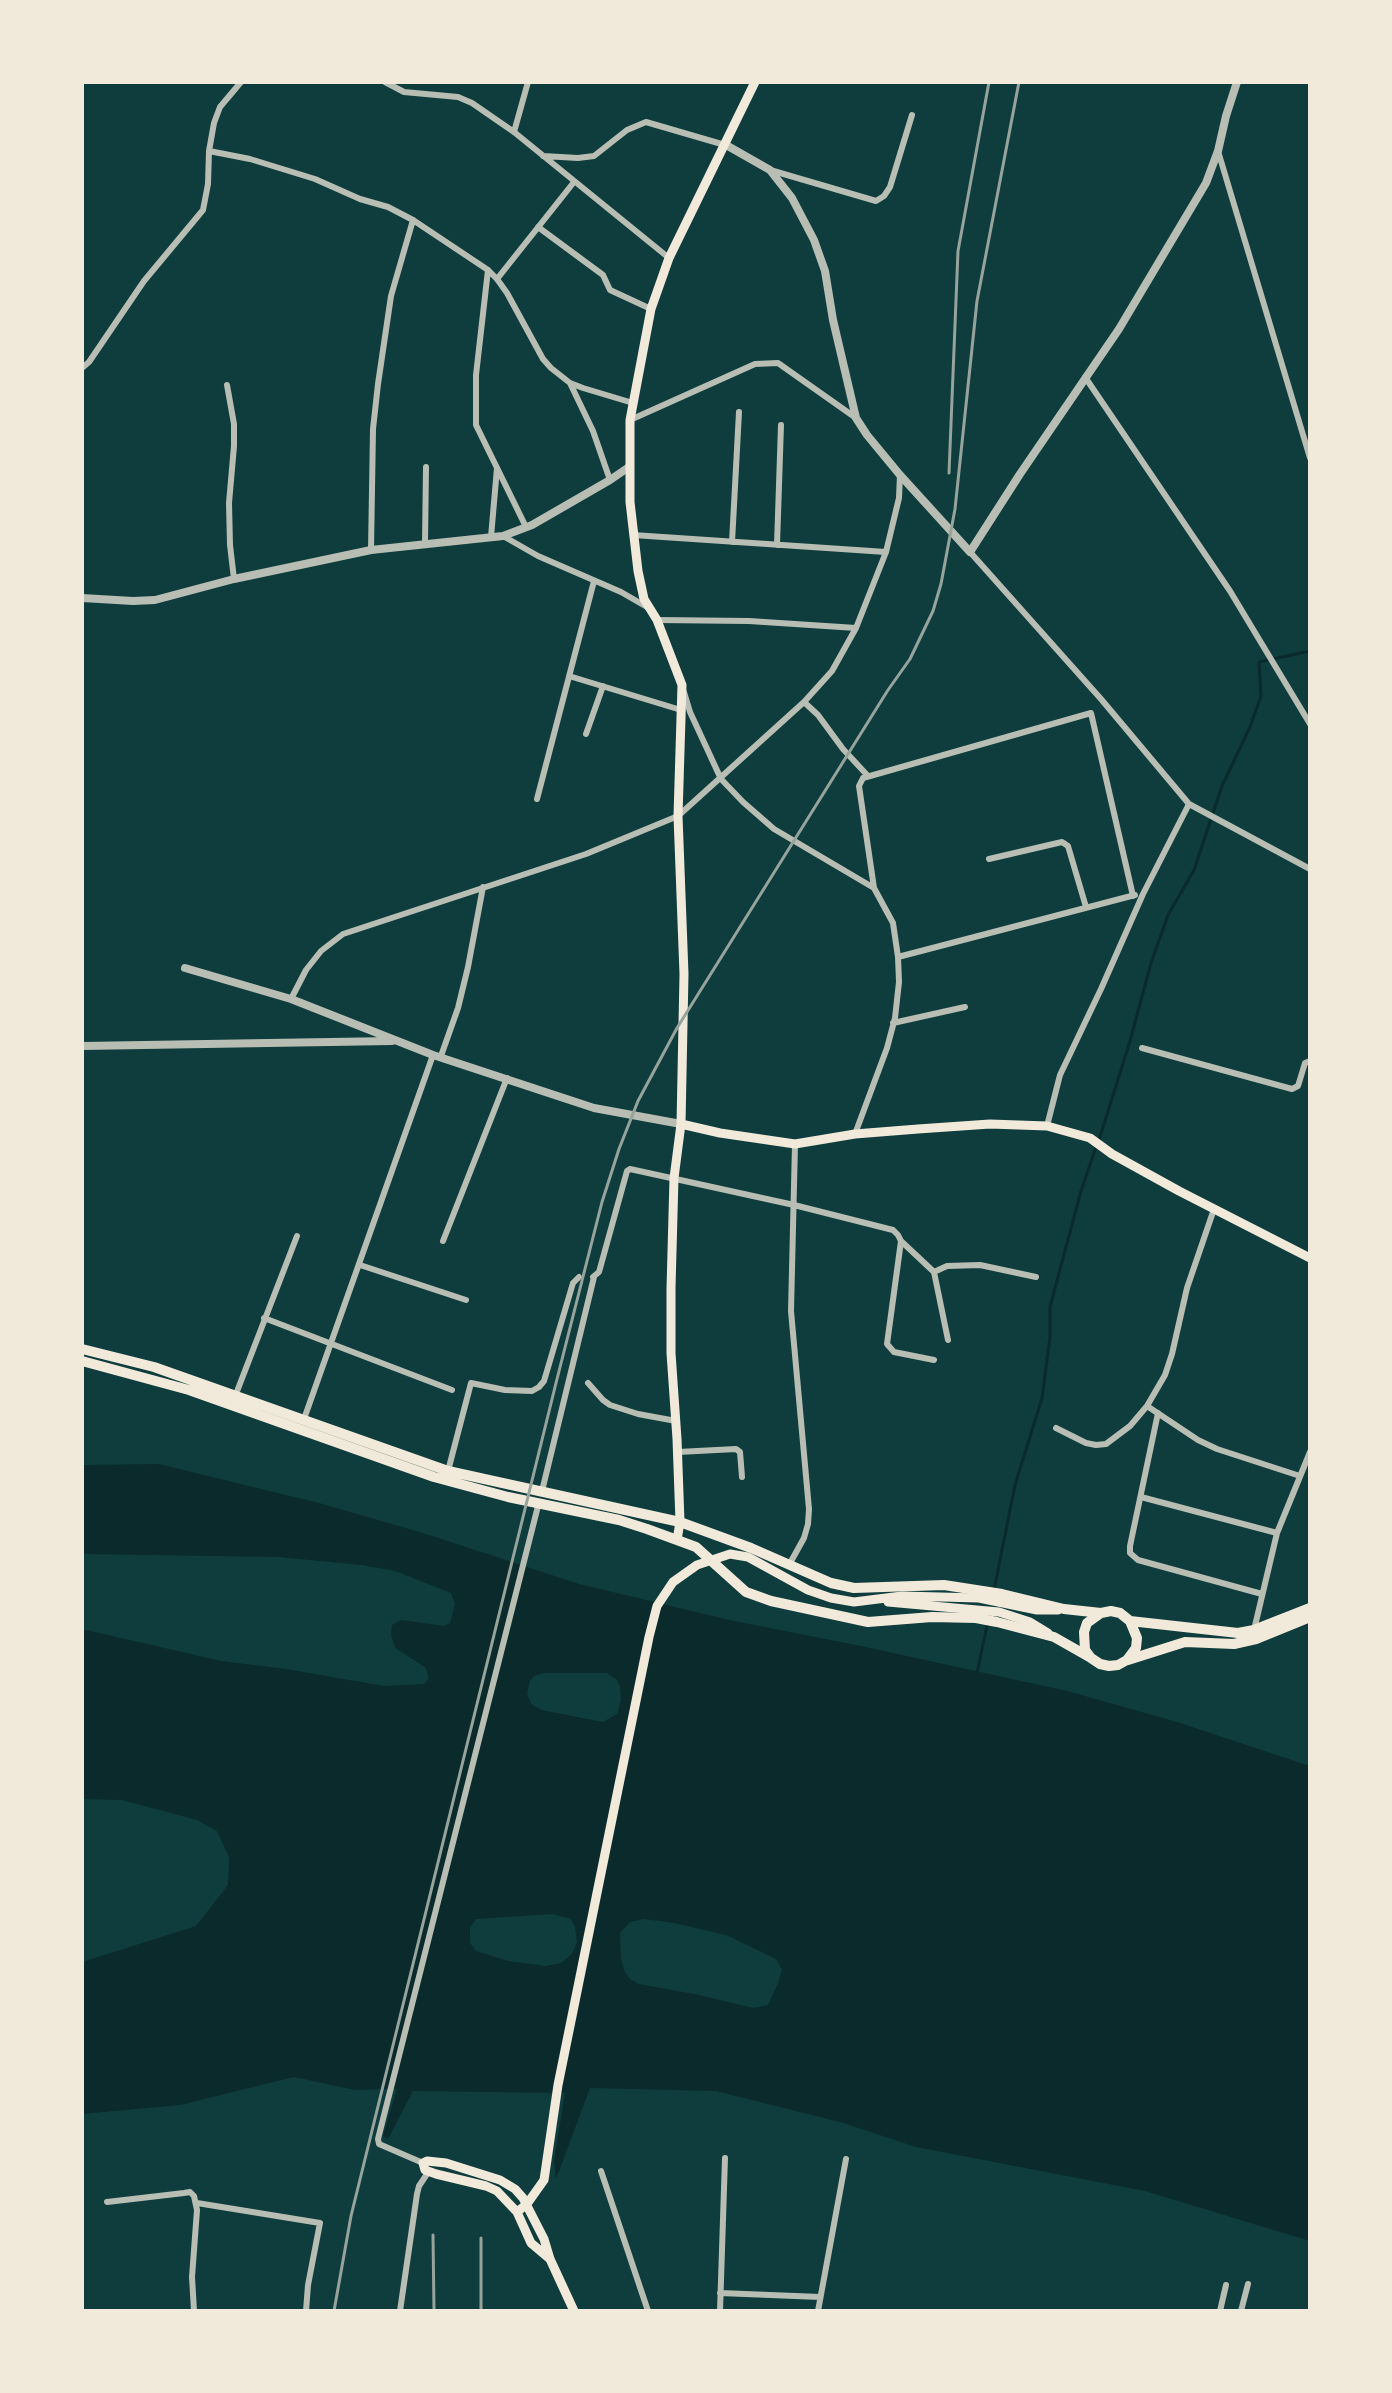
<!DOCTYPE html>
<style>
body{margin:0}
#map{position:relative;width:1392px;height:2393px;overflow:hidden;background:#0f3d3e;font-family:Montserrat,sans-serif}
canvas{display:block}
.frame{position:absolute;inset:0;border:84px solid #f1e9da;pointer-events:none}
</style>
<div id="map">
<canvas width="1392" height="2393"></canvas>
<div class="frame"></div>
</div>
<script>
const c = document.querySelector('canvas').getContext('2d');
c.lineJoin = 'round';
function paint(path, color) {
  c.fillStyle = color;
  c.fill(path, 'evenodd');
}
function poly(rows) {
  const path = new Path2D();
  for (const r of rows) {
    path.moveTo(r[0], r[1]);
    for (let i = 2; i < r.length; i += 2) path.lineTo(r[i], r[i + 1]);
  }
  return path;
}
function strokePath(path, color, width, dash) {
  c.strokeStyle = color;
  c.lineWidth = width;
  c.lineCap = dash ? 'butt' : 'round';
  c.setLineDash(dash || []);
  c.stroke(path);
}
const water = poly([
 [159,1464,319,1503,423,1533,579,1584,734,1621,861,1646,1067,1691,1177,1722,1310,1766,1310,2241,1145,2191,916,2147,840,2122,716,2091,590,2088,556,2179,554,2161,565,2093,413,2091,388,2139,383,2136,397,2089,355,2090,294,2077,180,2105,82,2114,82,1962,196,1926,228,1885,229,1857,217,1831,197,1820,122,1800,82,1799,82,1629,221,1661,286,1669,384,1686,424,1684,429,1678,425,1667,395,1648,391,1635,392,1625,401,1620,445,1626,450,1623,455,1604,451,1593,395,1571,362,1565,279,1557,82,1554,82,1465],
 [544,1673,607,1673,617,1680,620,1687,621,1700,617,1714,603,1722,542,1710,532,1705,527,1694,530,1681,534,1676],
 [552,1914,571,1919,575,1927,577,1942,572,1954,561,1963,546,1966,508,1961,476,1951,470,1943,470,1928,476,1919],
 [644,1919,674,1923,726,1935,776,1959,782,1970,778,1983,768,2005,754,2008,694,1994,639,1984,630,1979,625,1972,621,1959,620,1933,630,1922]
]);
const stream = poly([
 [1099,1140,1130,1041,1151,963,1168,915,1194,870,1222,786,1250,727,1261,696,1259,662,1310,651],
 [994,1590,1015,1485,1042,1398,1050,1337,1050,1307,1081,1191,1096,1147],
 [977,1673,988,1621]
]);
const minor = poly([
 [385,82,404,92,458,97,472,103,514,132,669,258],
 [514,132,528,82],
 [209,151,250,159,315,179,360,199,388,207,413,220,488,270,497,279,507,293,543,359,551,368,570,383,583,388,633,403],
 [1218,151,1310,458],
 [543,156,578,158,594,156,627,130,646,122,725,145],
 [770,170,876,201,884,196,890,187,912,115],
 [538,227,603,275,610,290,651,309],
 [488,270,476,375,476,425,526,527],
 [497,279,574,182],
 [82,368,89,362,144,281,203,210,208,184,209,151,214,123,220,107,241,82],
 [1085,377,1230,591,1310,724],
 [570,383,593,431,610,480],
 [227,385,234,424,234,446,229,503,230,545,234,579],
 [630,420,755,364,778,363,856,418],
 [633,535,886,552],
 [503,536,538,556,621,592,647,607],
 [491,537,497,468],
 [732,542,739,412],
 [425,543,426,467],
 [777,545,781,425],
 [371,550,373,429,378,384,391,296,413,220],
 [970,552,1101,699,1189,804,1310,869],
 [657,620,749,621,856,628],
 [569,676,681,710],
 [684,692,690,712,721,779,743,802,774,829,874,888],
 [804,702,818,715,843,749,868,776],
 [586,734,603,686],
 [537,799,594,581],
 [989,859,1062,842,1068,846,1086,907],
 [898,957,1135,895],
 [291,999,306,970,321,951,343,934,586,854,678,816,804,702,832,671,856,628,886,552,899,498,900,475],
 [893,1023,965,1007],
 [1142,1048,1292,1089,1298,1086,1305,1063,1310,1061],
 [441,1056,458,1008,468,967,483,887],
 [1047,1126,1060,1075,1101,989,1143,894,1189,804],
 [855,1134,887,1048,895,1018,899,982,898,957,893,923,874,888,859,786,863,778,1091,713,1133,896],
 [443,1241,507,1078],
 [901,1241,934,1272,948,1340],
 [360,1265,466,1300],
 [934,1272,947,1266,980,1265,1036,1277],
 [593,1277,599,1272,627,1171,630,1169,794,1205,893,1230,898,1235,901,1241,887,1344,894,1352,934,1360],
 [264,1318,452,1390],
 [588,1383,603,1400,610,1405,638,1414,676,1421],
 [236,1394,297,1236],
 [1147,1406,1198,1440,1217,1449,1300,1476],
 [1158,1413,1130,1546,1130,1553,1138,1560,1262,1594],
 [304,1419,433,1055],
 [1056,1428,1086,1443,1096,1445,1106,1444,1130,1426,1147,1406,1165,1375,1172,1354,1187,1288,1214,1209],
 [678,1452,736,1449,740,1452,742,1477],
 [448,1471,471,1383,505,1390,532,1391,539,1387,544,1381,573,1283,579,1277],
 [542,1491,594,1277],
 [1141,1497,1277,1533],
 [789,1565,804,1538,808,1524,809,1509,791,1311,795,1144],
 [1254,1630,1277,1533,1310,1452],
 [423,2163,379,2144,378,2139,539,1502],
 [601,2171,648,2311],
 [107,2202,184,2193,190,2192,194,2196,197,2210,192,2277,194,2311],
 [197,2203,320,2223,308,2285,306,2311],
 [720,2293,820,2297],
 [400,2311,417,2194,419,2186,429,2171],
 [720,2311,725,2158],
 [818,2311,846,2159],
 [1220,2311,1226,2285],
 [1241,2311,1248,2284]
]);
const tertiary = poly([
 [726,145,770,170,792,198,814,240,825,271,833,320,856,418,867,435,900,475,970,552,1020,474,1119,329,1206,183,1218,151,1226,116,1237,82],
 [82,598,133,601,155,600,234,579,371,550,503,536,532,525,610,480,629,467],
 [185,968,291,999,433,1055,594,1108,681,1124],
 [82,1046,392,1041]
]);
const secondary = poly([
 [681,1124,720,1133,795,1144,855,1134,918,1129,990,1124,1047,1126,1090,1138,1112,1154,1179,1191,1310,1258],
 [677,1540,680,1522,677,1439,671,1353,671,1288,674,1178,681,1124,684,974,678,816,682,685,657,620,644,599,638,571,630,502,630,420,651,309,669,258,755,82],
 [888,1602,999,1612,1030,1622,1048,1633],
 [517,2212,527,2204,544,2180,558,2085,649,1637,657,1606,673,1582,697,1565,730,1554,748,1557,808,1590,831,1598,854,1602,902,1596,979,1598,1037,1610,1058,1610],
 [550,2259,531,2243,517,2212,497,2191,486,2186,436,2174,425,2170,423,2163,427,2161,446,2163,500,2180,515,2189,523,2198,544,2239,550,2259,574,2311]
]);
const primary = poly([
 [82,1349,154,1367,448,1471,680,1522,751,1548,831,1583,854,1588,944,1585,1002,1594,1064,1609,1101,1613],
 [82,1361,189,1390,434,1477,508,1497,619,1520,647,1529,696,1547,746,1592,771,1601,868,1622,932,1617,976,1618,997,1622,1054,1637,1091,1658],
 [1130,1621,1137,1638,1136,1648,1127,1660,1118,1665,1109,1666,1100,1664,1091,1658,1085,1650,1084,1632,1087,1623,1101,1613,1111,1611,1120,1613,1130,1621,1238,1633,1254,1630,1310,1608],
 [1128,1660,1185,1642,1234,1644,1256,1639,1310,1617]
]);
const rail = poly([
 [949,473,958,251,989,82],
 [433,2235,434,2311],
 [481,2238,481,2311],
 [334,2311,351,2216,556,1383,602,1202,619,1149,638,1101,677,1028,888,690,910,659,933,611,941,584,955,509,977,301,1019,82]
]);
paint(water, '#0a2a2b');
strokePath(stream, '#0a2a2b', 3);
strokePath(minor, '#b8beb3', 6);
strokePath(tertiary, '#b8beb3', 8);
strokePath(secondary, '#f1e9da', 9);
strokePath(primary, '#f1e9da', 10);
strokePath(rail, '#97a49c', 3);
</script>
